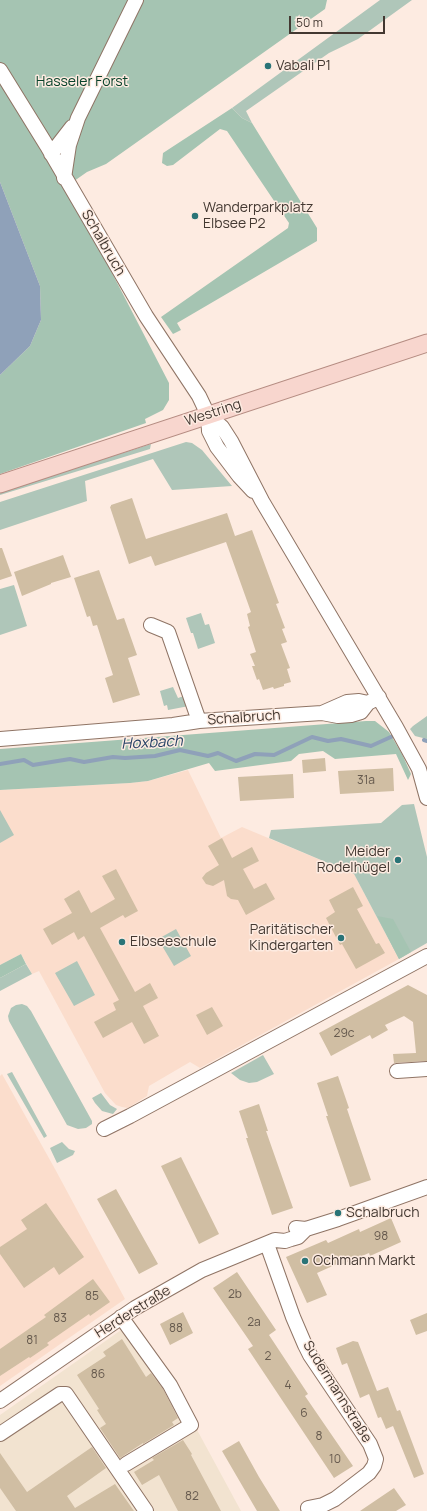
<!DOCTYPE html>
<meta charset="utf-8">
<style>
body{margin:0}
#map{position:relative;width:427px;height:1511px;overflow:hidden;background:#fdebe1;font-family:Manrope,sans-serif}
canvas{display:block}
.scale{position:absolute;left:289px;top:16px;width:96px;height:18px;box-sizing:border-box;border:2px solid #433831;border-top:0;padding-left:5px;font-size:12px;line-height:14px;white-space:nowrap;color:#433831;-webkit-text-stroke:3px #fdebe1;paint-order:stroke}
</style>
<div id="map">
<canvas width="427" height="1511"></canvas>
<div class="scale">50 m</div>
</div>
<script>
const c = document.querySelector('canvas').getContext('2d');
c.lineJoin = 'round';
function paint(path, color) {
  c.fillStyle = color;
  c.fill(path, 'evenodd');
}
function poly(rows) {
  const path = new Path2D();
  for (const r of rows) {
    path.moveTo(r[0], r[1]);
    for (let i = 2; i < r.length; i += 2) path.lineTo(r[i], r[i + 1]);
  }
  return path;
}
function strokePath(path, color, width, dash) {
  c.strokeStyle = color;
  c.lineWidth = width;
  c.lineCap = dash ? 'butt' : 'round';
  c.setLineDash(dash || []);
  c.stroke(path);
}
function write(font, color, halo, rows, align = 'center') {
  c.font = font + ' Manrope,sans-serif';
  c.lineWidth = 3;
  c.setLineDash([]);
  c.textBaseline = 'middle';
  c.strokeStyle = halo;
  c.fillStyle = color;
  for (const [text, x, y, turn = 0] of rows) {
    c.save();
    c.translate(x, y);
    c.rotate((+turn || 0) * Math.PI / 180);
    c.textAlign = isNaN(turn) ? turn : align;
    if (halo) c.strokeText(text, 0, 0);
    c.fillText(text, 0, 0);
    c.restore();
  }
}
const built = poly([
 [188,770,221,838,242,827,354,874,399,959,200,1068,190,1062,149,1086,147,1096,128,1108,122,1107,116,1105,105,1093,39,971,32,974,21,954,0,965,0,790,130,783,148,781],
 [2,1074,55,1169,125,1299,0,1386,0,1076]
]);
const industrial = poly([
 [134,1321,175,1385,196,1428,241,1511,0,1511,0,1415]
]);
const green = poly([
 [380,0,412,0,358,39,329,53,246,111,252,123,242,118,232,108],
 [186,442,192,443,202,450,232,486,172,490,153,459,85,481,87,501,0,530,0,502],
 [151,444,150,449,0,495,0,492],
 [14,585,27,626,0,635,0,589],
 [201,613,205,625,209,624,215,643,198,649,193,633,191,633,186,618],
 [173,687,178,698,187,695,189,706,168,710,167,705,164,706,160,691],
 [427,716,427,739,415,736,410,729,413,726],
 [414,804,427,857,427,943,399,959,354,874,269,838,271,830,381,823,402,805],
 [0,810,14,835,0,843],
 [176,929,191,956,174,966,158,939],
 [77,961,95,995,74,1006,55,973],
 [26,964,32,974,0,991,0,978],
 [22,1004,27,1006,31,1011,92,1121,92,1124,86,1128,78,1129,67,1125,9,1021,8,1016,11,1008,16,1005],
 [263,1055,274,1074,257,1082,249,1083,240,1080,231,1073],
 [12,1072,47,1136,44,1138,7,1074],
 [101,1093,110,1105,117,1109,113,1114,102,1111,95,1103,92,1098],
 [62,1142,69,1149,75,1151,73,1155,57,1163,50,1148]
]);
const forest = poly([
 [0,0,327,0,325,9,106,164,87,172,67,186,169,383,169,400,163,410,145,419,146,423,0,474,0,375,30,346,41,320,40,286,0,182],
 [232,108,242,118,252,123,317,228,317,241,177,323,181,330,173,334,161,317,288,228,289,223,227,131,220,129,173,165,167,166,162,163,163,153],
 [366,721,375,721,389,732,402,754,411,774,408,780,396,754,335,759,323,751,299,754,291,761,215,771,209,763,148,781,130,783,0,790,0,749],
 [377,916,393,919,411,952,399,959],
 [21,954,26,964,0,978,0,965]
]);
const water = poly([
 [0,182,40,286,41,320,30,346,0,375]
]);
const stream = poly([
 [424,740,427,741],
 [0,764,24,760,33,765,70,759,84,762,113,757,125,758,155,756,180,750,208,756,218,753,236,761,255,754,274,755,312,737,328,741,341,739,371,746,393,736]
]);
const building = poly([
 [132,498,146,539,227,513,235,536,252,530,279,603,276,604,285,628,282,629,287,642,281,644,290,668,287,669,291,682,284,684,284,686,274,689,273,687,263,690,259,679,257,680,252,666,255,666,250,654,256,652,248,627,250,626,247,614,251,612,226,542,155,566,151,556,129,564,110,507,111,506,111,505],
 [0,548,2,548,12,576,0,580],
 [63,555,71,577,51,583,51,584,22,596,14,572],
 [99,570,117,620,124,618,137,655,128,658,140,695,113,703,105,678,113,675,97,625,93,626,90,616,87,617,74,578],
 [325,758,326,771,303,773,302,760],
 [393,768,394,791,340,794,338,771],
 [293,774,294,798,240,801,238,777],
 [222,838,232,858,252,847,259,861,243,869,254,889,266,883,275,899,246,915,238,900,231,899,227,896,224,880,213,886,206,884,202,878,206,873,219,865,208,846],
 [116,869,138,911,125,918,123,915,100,928,135,992,150,983,158,998,143,1006,159,1036,144,1044,132,1022,103,1038,94,1022,116,1010,113,1003,119,1000,84,936,78,940,74,932,52,945,43,929,72,913,64,899,79,890,91,913,115,899,102,876],
 [353,887,363,906,357,909,376,944,379,943,385,953,356,969,342,944,340,945,326,918,335,912,329,900],
 [408,985,427,995,427,1061,394,1063,393,1054,416,1053,413,1022,404,1016,385,1025,388,1030,372,1039,370,1035,331,1056,319,1033],
 [212,1007,223,1026,207,1035,196,1015],
 [338,1076,349,1108,347,1109,371,1180,350,1187,326,1116,328,1116,317,1083],
 [259,1104,268,1131,266,1131,293,1208,272,1215,246,1138,248,1138,239,1111],
 [181,1157,219,1234,199,1244,161,1166],
 [116,1189,158,1264,139,1274,97,1199],
 [46,1203,84,1257,59,1275,54,1267,24,1288,0,1254,0,1247,27,1229,21,1220],
 [391,1218,401,1242,370,1256,369,1253,338,1266,337,1264,317,1273,327,1295,307,1303,286,1257,326,1240,328,1243,359,1229,360,1232],
 [237,1272,276,1330,269,1335,308,1394,305,1396,353,1466,334,1478,248,1349,253,1346,213,1288],
 [93,1279,110,1302,90,1316,89,1314,47,1343,49,1345,30,1358,29,1357,0,1376,0,1349,46,1317,44,1315],
 [183,1312,193,1333,170,1345,160,1324],
 [427,1313,427,1331,416,1335,410,1320],
 [122,1339,146,1377,151,1373,163,1389,178,1418,172,1422,174,1425,143,1444,143,1443,120,1458,100,1428,106,1424,97,1410,99,1409,77,1375,106,1356,103,1352],
 [353,1341,358,1342,377,1391,388,1387,397,1411,400,1410,424,1474,414,1478,393,1426,386,1429,381,1417,378,1418,369,1394,360,1398,347,1363,342,1365,336,1348],
 [183,1440,192,1454,191,1455,221,1511,178,1511,159,1475,142,1485,134,1472,154,1460,152,1458],
 [239,1441,259,1477,280,1511,257,1511,222,1451],
 [92,1447,106,1468,67,1496,75,1508,115,1484,134,1511,16,1511,0,1488,0,1453,27,1492],
 [394,1488,406,1505,396,1511,360,1511]
]);
const minor = poly([
 [0,70,47,146,146,316,199,396,208,415,222,427,231,441,262,501,396,727,419,769,427,798],
 [51,154,72,127],
 [64,178,69,145,78,118,136,0],
 [208,415,209,431,217,447,239,476,253,491],
 [151,625,168,632,199,721],
 [322,713,347,702,359,701,368,703],
 [0,739,173,725,199,721,322,713,338,716,351,715,361,712,368,703,379,697],
 [397,1071,427,1069],
 [104,1129,130,1116,427,956],
 [296,1228,306,1229,338,1219,427,1187],
 [267,1244,293,1317,305,1345,310,1355,370,1444,376,1459,374,1466,369,1473,335,1499,323,1505,308,1508],
 [121,1317,170,1385,191,1425,126,1464],
 [0,1401,135,1308,202,1270,275,1240,285,1241,291,1239,298,1237,306,1229],
 [0,1434,60,1394,66,1394,146,1511]
]);
const major = poly([
 [0,484,427,343]
]);
const markers = [
 [268,66,4,"#297477"],
 [195,216,4,"#297477"],
 [398,860,4,"#297477"],
 [341,938,4,"#297477"],
 [122,942,4,"#297477"],
 [338,1213,4,"#297477"],
 [305,1261,4,"#297477"]
];
const numberNames = [
 ["31a",366,781],
 ["29c",344,1034],
 ["98",381,1237],
 ["2b",235,1295],
 ["85",92,1297],
 ["83",60,1319],
 ["2a",254,1323],
 ["88",176,1329],
 ["81",32,1341],
 ["2",268,1357],
 ["86",98,1375],
 ["4",288,1386],
 ["6",304,1414],
 ["8",319,1437],
 ["10",335,1460],
 ["82",192,1497]
];
const poiNames = [
 ["Vabali P1",276,66],
 ["Wanderparkplatz",203,208],
 ["Elbsee P2",203,224],
 ["Meider",390,852,"right"],
 ["Rodelhügel",390,868,"right"],
 ["Paritätischer",333,930,"right"],
 ["Kindergarten",333,946,"right"],
 ["Elbseeschule",130,942],
 ["Schalbruch",346,1213],
 ["Ochmann Markt",313,1261]
];
const parkNames = [
 ["Hasseler Forst",82,82]
];
const streetNames = [
 ["Schalbruch",103,243,60],
 ["Westring",213,413,-18],
 ["Schalbruch",244,718,-4],
 ["Herderstraße",133,1312,-32],
 ["Sudermannstraße",337,1392,58]
];
const waterNames = [
 ["Hoxbach",152,743,-3]
];
paint(built, '#fbddcc');
paint(industrial, '#f2e3d0');
paint(green, '#afc6b9');
paint(forest, '#a5c4b2');
paint(water, '#8fa1b9');
strokePath(stream, '#8fa1b9', 4);
paint(building, '#d0bea3');
strokePath(minor, '#8f7465', 16);
strokePath(major, '#b58c82', 19);
strokePath(minor, '#fff', 14);
strokePath(major, '#f8d6ce', 17);
for (const [x, y, r, color] of markers) {
  const dot = new Path2D();
  dot.arc(x, y, r, 0, 2 * Math.PI);
  c.fillStyle = color;
  c.fill(dot);
  strokePath(dot, '#fdebe1', 1.5);
}
write('12px', '#665a4e', null, numberNames);
write('14px', '#433831', '#fdebe1', poiNames, 'left');
write('14px', '#08432b', '#fdebe1', parkNames);
write('14px', '#433831', '#fdebe1', streetNames);
write('italic 15px', '#264266', '#fdebe1', waterNames);
</script>
